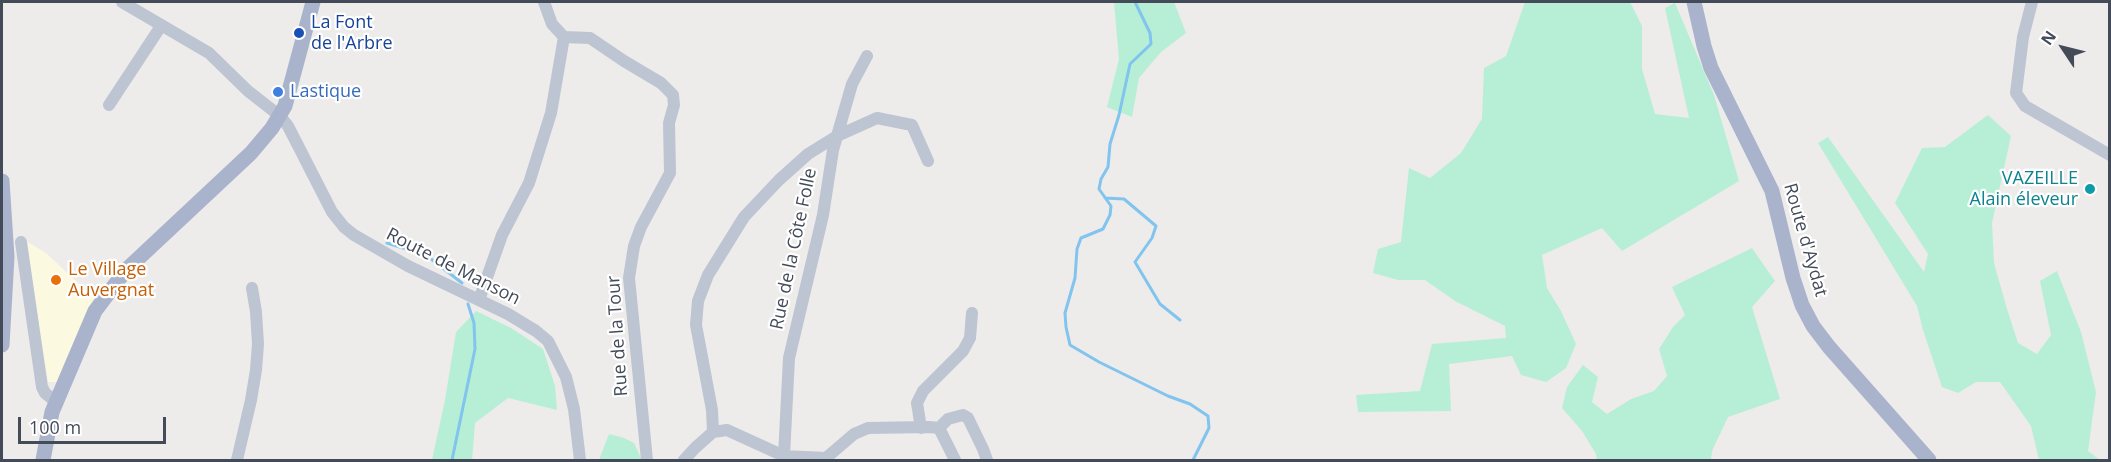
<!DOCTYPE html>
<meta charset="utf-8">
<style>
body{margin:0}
#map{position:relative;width:2111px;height:462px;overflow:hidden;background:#eeebeb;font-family:"Open Sans",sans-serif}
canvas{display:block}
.frame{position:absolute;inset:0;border:3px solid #434b59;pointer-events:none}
.north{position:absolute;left:2033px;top:18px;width:60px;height:60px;-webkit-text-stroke:4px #fff;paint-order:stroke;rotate:305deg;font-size:16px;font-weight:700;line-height:24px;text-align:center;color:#434b59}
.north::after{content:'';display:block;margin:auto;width:21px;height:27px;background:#434b59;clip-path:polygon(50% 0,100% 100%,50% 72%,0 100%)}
.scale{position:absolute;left:18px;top:417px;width:148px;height:27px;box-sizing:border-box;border:3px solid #434b59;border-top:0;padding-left:8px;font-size:18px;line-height:21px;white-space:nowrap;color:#434b59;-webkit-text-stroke:4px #fff;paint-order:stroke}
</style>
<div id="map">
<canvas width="2111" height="462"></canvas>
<div class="frame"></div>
<div class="north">N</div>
<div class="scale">100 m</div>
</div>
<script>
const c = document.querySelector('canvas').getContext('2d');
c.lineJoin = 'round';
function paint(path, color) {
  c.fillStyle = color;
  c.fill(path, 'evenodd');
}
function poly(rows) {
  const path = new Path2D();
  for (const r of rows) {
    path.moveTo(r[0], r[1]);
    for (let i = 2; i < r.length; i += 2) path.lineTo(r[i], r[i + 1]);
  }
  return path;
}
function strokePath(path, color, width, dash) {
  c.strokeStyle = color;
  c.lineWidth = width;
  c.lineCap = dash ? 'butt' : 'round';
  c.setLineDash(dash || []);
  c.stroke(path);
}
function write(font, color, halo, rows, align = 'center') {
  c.font = font + ' "Open Sans",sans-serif';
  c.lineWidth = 4.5;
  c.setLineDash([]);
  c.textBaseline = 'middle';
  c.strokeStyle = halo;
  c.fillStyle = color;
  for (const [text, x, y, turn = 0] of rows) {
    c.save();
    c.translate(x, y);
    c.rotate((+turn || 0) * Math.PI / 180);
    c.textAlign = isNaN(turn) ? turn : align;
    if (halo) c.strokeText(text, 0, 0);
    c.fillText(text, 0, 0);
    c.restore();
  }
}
const commercial = poly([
 [26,241,46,253,94,298,58,382,48,382]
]);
const green = poly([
 [1114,2,1174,2,1186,33,1161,52,1139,78,1132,117,1107,107,1119,59],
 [1525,2,1630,2,1642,26,1642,69,1655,114,1689,118,1665,8,1675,3,1714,95,1739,181,1622,251,1602,228,1542,255,1547,288,1561,311,1576,344,1566,368,1546,382,1521,375,1512,356,1449,364,1451,411,1358,412,1356,395,1420,391,1432,344,1506,338,1505,326,1455,301,1425,280,1398,280,1373,273,1378,249,1401,242,1409,168,1430,178,1461,153,1482,119,1484,68,1506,56],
 [1988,115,2011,136,1992,223,1994,263,2007,309,2018,343,2037,354,2051,335,2040,281,2057,271,2081,332,2096,392,2088,451,2100,460,2039,460,2031,426,2000,382,1976,382,1958,393,1942,387,1923,330,1917,306,1818,143,1828,137,1924,272,1928,254,1895,203,1922,148,1945,147],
 [1752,248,1775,281,1752,307,1780,399,1728,417,1712,451,1711,460,1597,460,1596,454,1582,431,1562,408,1567,387,1583,365,1598,377,1592,402,1607,414,1631,399,1654,391,1667,376,1659,349,1673,327,1685,315,1672,287],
 [476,311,511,328,543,349,555,386,557,410,508,398,475,423,472,460,432,460,445,400,456,332],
 [609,434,624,438,634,443,642,460,599,460]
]);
const stream = poly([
 [1135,2,1150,33,1151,44,1130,64,1119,115,1110,144,1108,167,1101,179,1099,189,1111,206,1110,215,1103,229,1081,238,1077,249,1075,278,1065,313,1066,327,1070,345,1099,362,1168,396,1190,404,1208,416,1209,428,1193,460],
 [1105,198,1124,199,1156,226,1152,238,1135,262,1160,304,1180,320],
 [387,243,426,255,462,283],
 [452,460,475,349,474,323,468,304]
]);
const minor = poly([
 [122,2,209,53,248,91,280,116,288,126,332,212,344,227,354,235,408,266,508,314,536,331,548,341,566,377,574,409,580,460],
 [2032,2,2023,37,2016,93,2025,106,2110,155],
 [564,37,590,38,624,61,661,83,673,95,674,105,669,123,670,173,641,227,634,246,629,278,647,460],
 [109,105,161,26],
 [21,242,42,387,45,393,56,402],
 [479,300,502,235,529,183,551,113,564,37,552,24,544,2],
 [921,428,917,403,923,391,963,351,970,338,972,313],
 [939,428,948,419,963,415,968,418,983,449,987,460],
 [713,432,712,410,696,325,698,301,708,275,744,217,779,180,808,154,837,136,877,118,912,125,928,161],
 [784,456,789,358,823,215,833,150,852,84,867,56],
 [237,460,251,400,256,370,258,344,256,312,252,288],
 [684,460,695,448,713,432,727,430,784,456,826,458],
 [827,460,826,458,854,434,868,428,929,427,939,428,955,460]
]);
const major = poly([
 [1694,2,1704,46,1711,68,1772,191,1793,278,1802,305,1813,326,1829,347,1929,460],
 [2,181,7,257,2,345],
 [43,460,52,412,95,311,126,270,251,153,272,128,285,106,313,2]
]);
const markers = [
 [299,33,6,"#1a4fb4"],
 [278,92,6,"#3f7fe0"],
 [2090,189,6,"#0f9aa8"],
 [56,280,6,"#e8710a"]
];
const transitNames = [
 ["La Font",311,23],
 ["de l'Arbre",311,44]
];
const shopNames = [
 ["Lastique",290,92]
];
const cultureNames = [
 ["VAZEILLE",2078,179],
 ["Alain éleveur",2078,200]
];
const streetNames = [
 ["Route d'Aydat",1805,240,74],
 ["Rue de la Côte Folle",794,249,-78],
 ["Route de Manson",453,267,27],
 ["Rue de la Tour",618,336,-94]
];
const foodNames = [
 ["Le Village",68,270],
 ["Auvergnat",68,291]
];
paint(commercial, '#fcf9e1');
paint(green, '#b6efd6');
strokePath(stream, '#81c4ee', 3);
strokePath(minor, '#bdc4d2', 12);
strokePath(major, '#a9b4cc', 15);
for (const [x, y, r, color] of markers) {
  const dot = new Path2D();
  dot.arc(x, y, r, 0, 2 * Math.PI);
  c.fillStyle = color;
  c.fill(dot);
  strokePath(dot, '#fff', 2);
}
write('18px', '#164399', '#fff', transitNames, 'left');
write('18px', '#366cbe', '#fff', shopNames, 'left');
write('18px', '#0d838f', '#fff', cultureNames, 'right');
write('18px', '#434b59', '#fff', streetNames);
write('18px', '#c56008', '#fff', foodNames, 'left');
</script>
